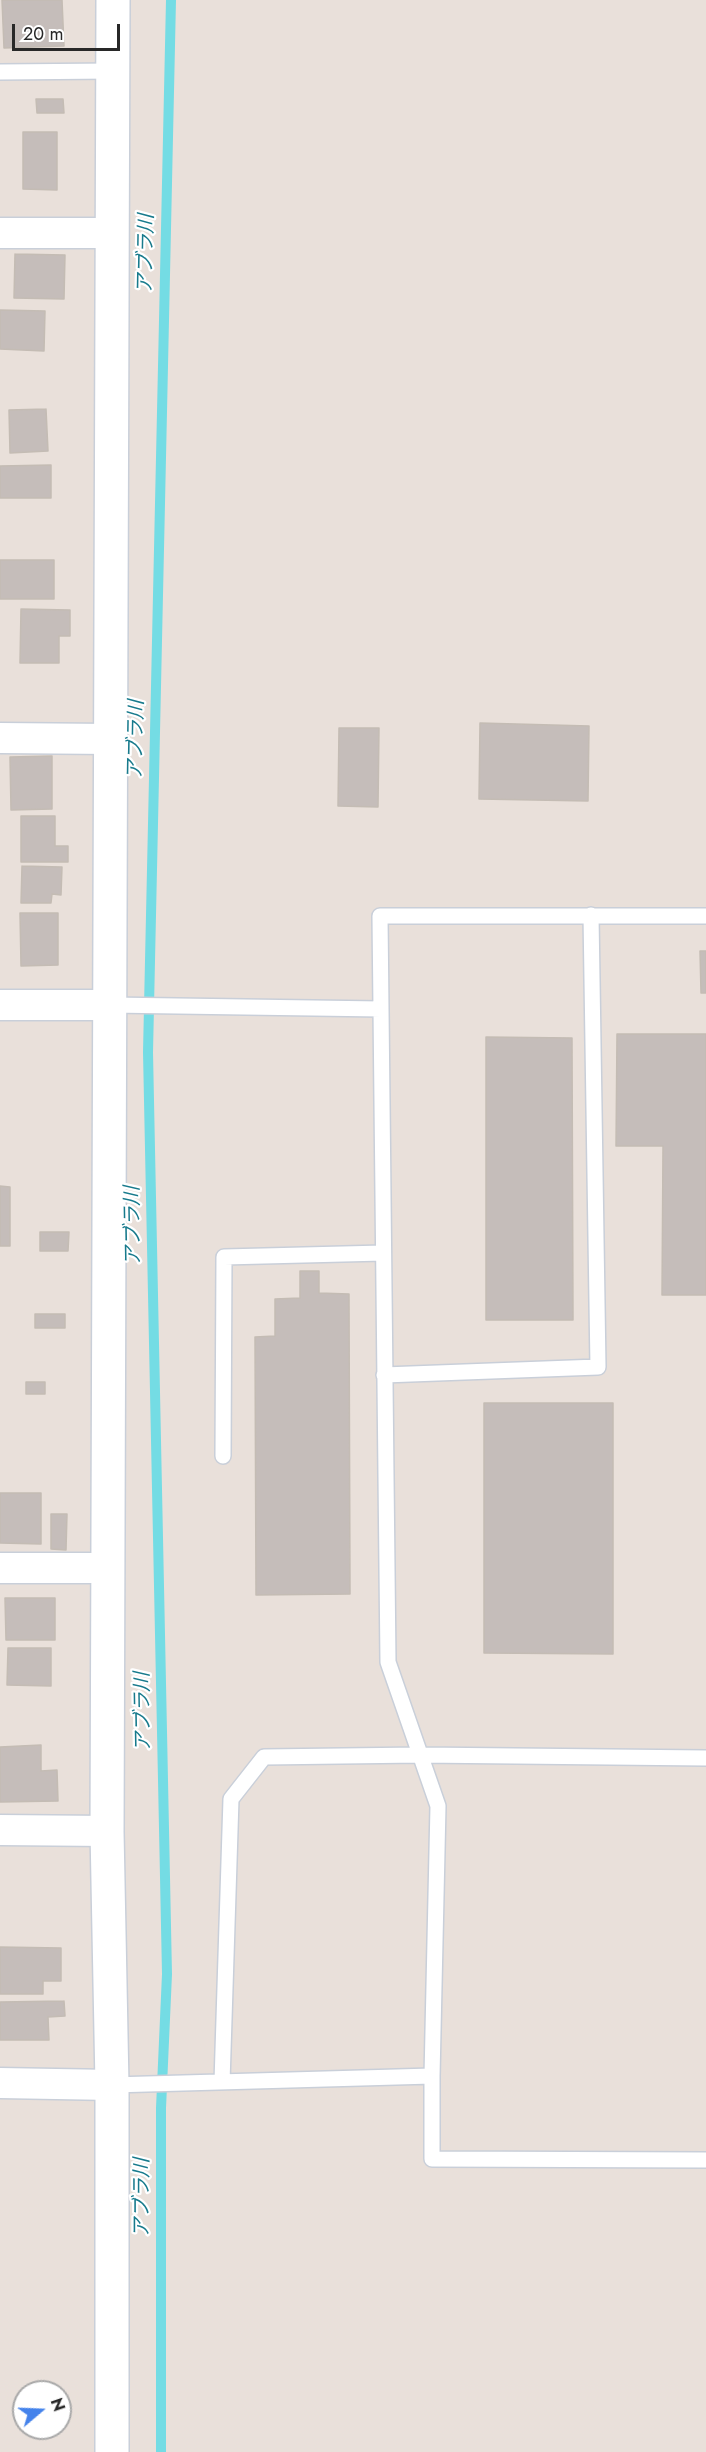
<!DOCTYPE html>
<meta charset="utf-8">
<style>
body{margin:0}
#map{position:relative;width:706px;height:2452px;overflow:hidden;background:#e9e0da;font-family:Jost,sans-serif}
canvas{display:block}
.north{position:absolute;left:12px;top:2380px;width:60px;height:60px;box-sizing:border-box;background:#fff;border:2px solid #a9a9a9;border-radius:50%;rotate:71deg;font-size:16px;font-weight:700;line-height:24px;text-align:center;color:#282828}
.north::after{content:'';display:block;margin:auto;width:21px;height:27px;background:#4583eb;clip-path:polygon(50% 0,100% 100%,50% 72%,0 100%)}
.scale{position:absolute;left:12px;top:24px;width:108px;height:27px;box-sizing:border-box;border:3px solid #282828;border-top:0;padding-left:8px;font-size:18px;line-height:21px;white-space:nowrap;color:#282828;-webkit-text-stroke:4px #fff;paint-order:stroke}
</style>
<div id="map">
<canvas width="706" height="2452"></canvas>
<div class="north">N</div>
<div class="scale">20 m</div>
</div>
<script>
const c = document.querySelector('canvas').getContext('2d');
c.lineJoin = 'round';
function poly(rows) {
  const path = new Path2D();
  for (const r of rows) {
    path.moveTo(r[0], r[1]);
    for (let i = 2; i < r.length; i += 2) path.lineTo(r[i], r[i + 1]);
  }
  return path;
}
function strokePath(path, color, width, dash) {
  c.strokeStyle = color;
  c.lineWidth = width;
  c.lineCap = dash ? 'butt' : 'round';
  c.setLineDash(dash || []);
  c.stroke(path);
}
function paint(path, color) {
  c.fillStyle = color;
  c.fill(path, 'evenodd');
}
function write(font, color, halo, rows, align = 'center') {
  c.font = font + ' Jost,"Noto Sans JP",sans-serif';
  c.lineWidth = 4.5;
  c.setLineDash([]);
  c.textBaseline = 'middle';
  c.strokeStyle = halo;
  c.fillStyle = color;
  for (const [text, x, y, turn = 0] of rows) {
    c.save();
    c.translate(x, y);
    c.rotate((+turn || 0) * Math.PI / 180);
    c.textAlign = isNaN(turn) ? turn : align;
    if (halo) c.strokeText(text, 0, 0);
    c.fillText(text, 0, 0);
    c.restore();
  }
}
const stream = poly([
 [161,2452,161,2108,167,1974,148,1052,171,0]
]);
const building = poly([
 [2,0,62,0,64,46,4,48,2,0],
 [36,99,63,99,64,113,37,113,36,99],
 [23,132,57,132,57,190,23,189,23,132],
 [15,254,65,255,64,299,14,298,15,254],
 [0,310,45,311,44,351,0,349,0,310],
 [46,409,48,451,10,453,9,410,46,409],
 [51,465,51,498,0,498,0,466,51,465],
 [0,560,54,560,54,599,0,599,0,560],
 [21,609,70,610,70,636,59,636,59,663,20,663,21,609],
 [480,723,589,726,588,801,479,799,480,723],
 [339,728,379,728,378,807,338,806,339,728],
 [52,756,52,809,11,810,10,757,52,756],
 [21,816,55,816,55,846,68,846,68,862,21,862,21,816],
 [22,866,62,867,61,895,52,894,51,903,21,903,22,866],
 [20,913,58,913,58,965,21,966,20,913],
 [700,951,706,951,706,993,701,993,700,951],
 [617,1034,706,1034,706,1295,662,1295,663,1146,616,1146,617,1034],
 [486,1037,572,1038,573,1320,486,1320,486,1037],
 [0,1186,10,1187,10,1246,0,1246,0,1186],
 [40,1232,69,1232,68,1251,40,1251,40,1232],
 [300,1271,319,1271,319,1293,349,1294,350,1594,256,1595,255,1337,275,1336,275,1299,300,1298,300,1271],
 [35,1314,65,1314,65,1328,35,1328,35,1314],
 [26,1382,45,1382,45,1394,26,1394,26,1382],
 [484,1403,613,1403,613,1654,484,1653,484,1403],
 [0,1493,41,1493,41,1544,0,1543,0,1493],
 [51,1514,67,1514,66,1550,51,1549,51,1514],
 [5,1598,55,1598,55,1640,6,1640,5,1598],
 [8,1648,51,1648,51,1686,7,1685,8,1648],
 [41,1745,41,1771,57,1770,58,1801,0,1802,0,1747,41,1745],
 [0,1947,61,1948,61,1981,43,1981,43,1994,0,1994,0,1947],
 [64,2001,65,2016,48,2017,49,2040,0,2040,0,2002,64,2001]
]);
const lane = poly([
 [0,72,113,71],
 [110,1005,381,1009,380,916,706,916],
 [381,1009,388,1662,438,1806,432,2076],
 [384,1375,598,1367,591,915],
 [223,1456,224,1257,383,1253],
 [222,2082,231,1799,264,1757,420,1755,706,1758],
 [112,2085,432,2076,432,2159,706,2160]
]);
const street = poly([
 [0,233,113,233],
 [0,738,111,739],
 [0,1005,110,1005],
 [0,1568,108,1568],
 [0,1830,107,1831],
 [0,2083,112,2085]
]);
const secondary = poly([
 [112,2452,112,2085,107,1831,113,0]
]);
const waterNames = [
 ["アブラ川",147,254,-89],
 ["アブラ川",137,740,-89],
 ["アブラ川",134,1226,-91],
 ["アブラ川",144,1712,-91],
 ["アブラ川",143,2198,-90]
];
strokePath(stream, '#74dce4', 10);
paint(building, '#c5bdba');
strokePath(building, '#c4bcb4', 1.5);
strokePath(lane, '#c9cfd9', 18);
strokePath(street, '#c9cfd9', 33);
strokePath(secondary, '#c9cfd9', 36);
strokePath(lane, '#fff', 15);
strokePath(street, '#fff', 30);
strokePath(secondary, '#fff', 33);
write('italic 20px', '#177a8c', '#fff', waterNames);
</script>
